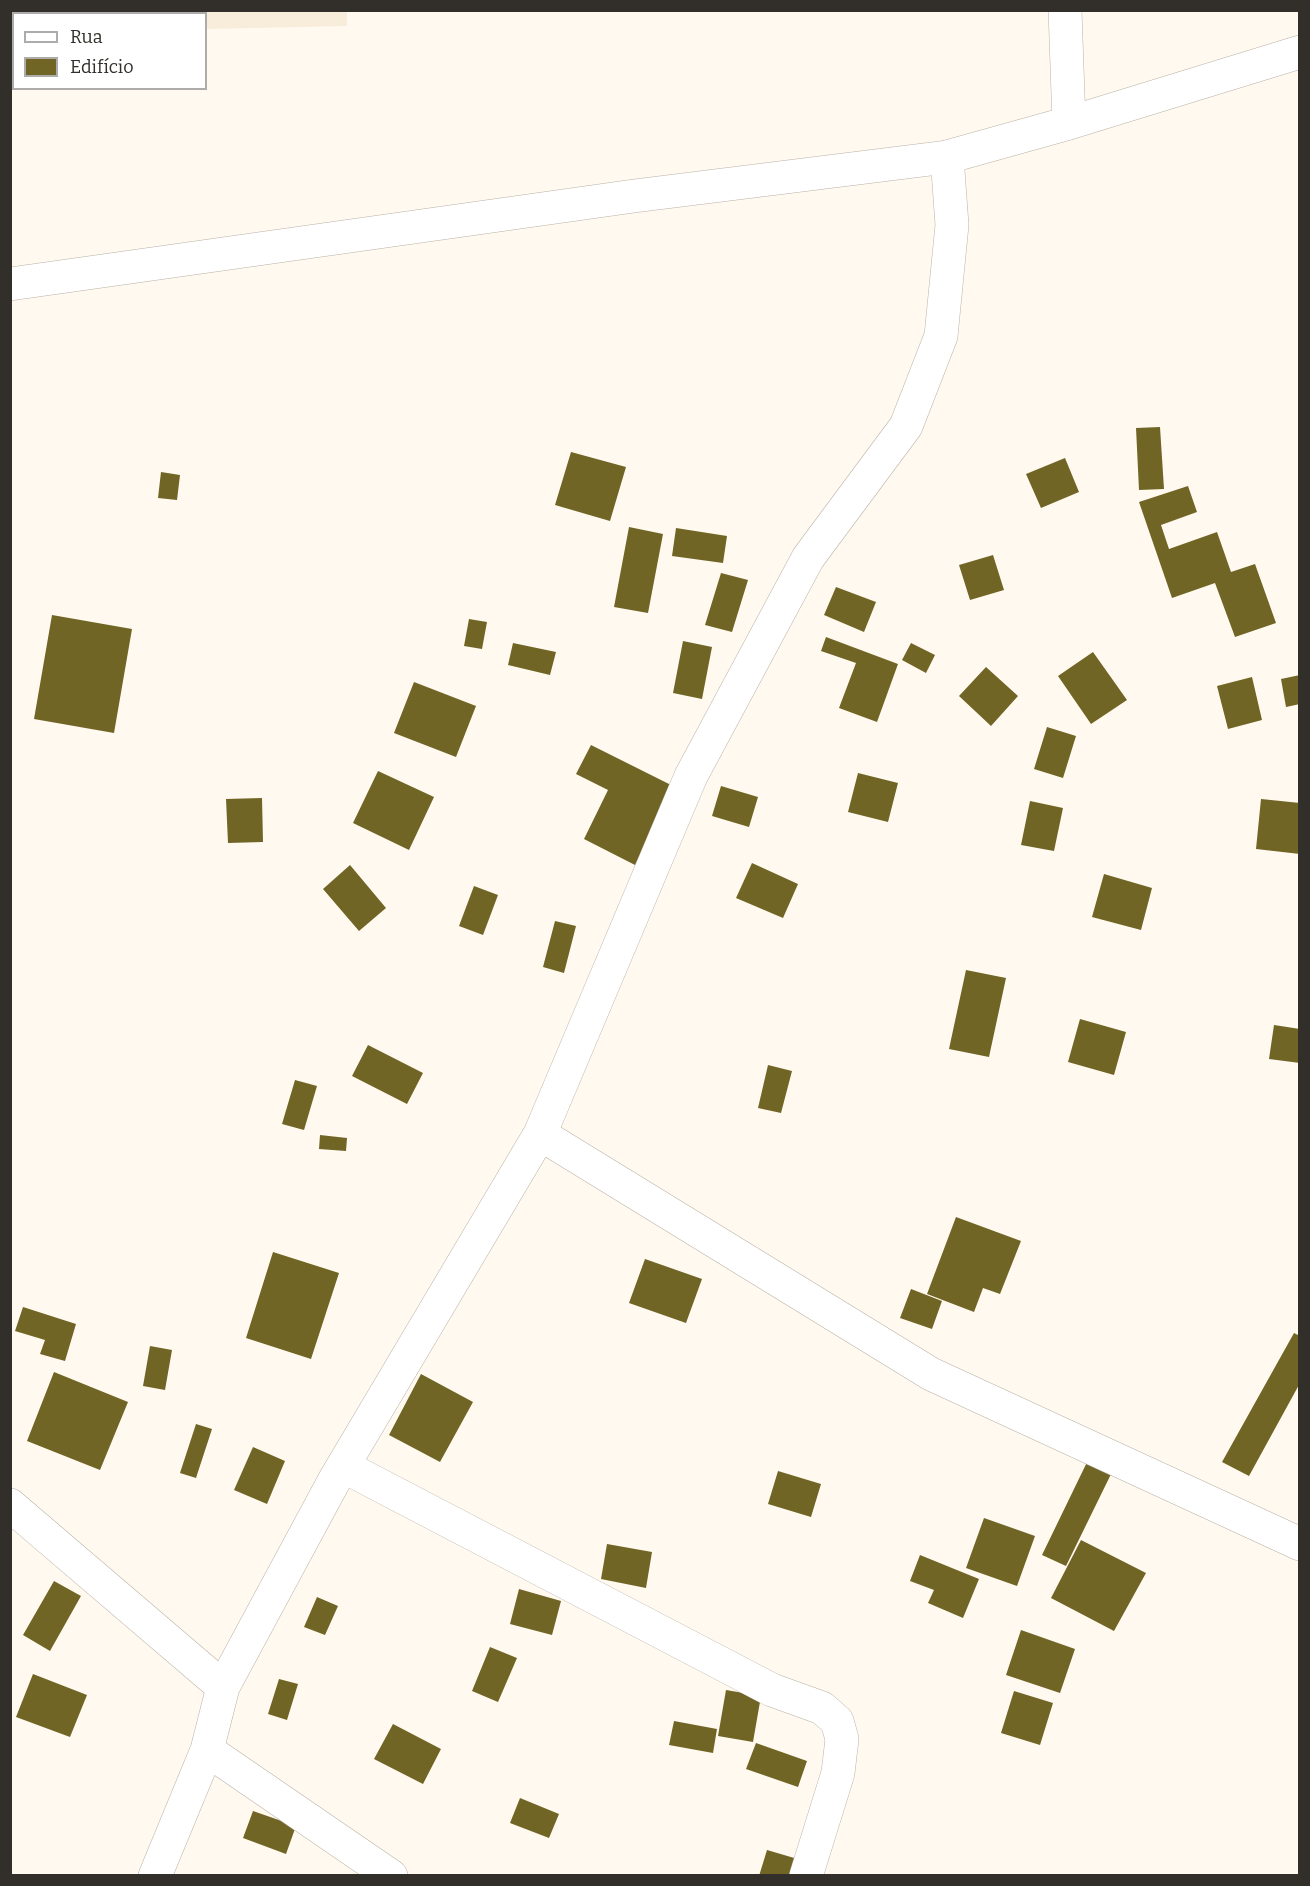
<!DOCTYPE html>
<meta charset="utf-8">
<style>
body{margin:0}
#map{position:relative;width:1310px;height:1886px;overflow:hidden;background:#fff9f0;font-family:Bitter,serif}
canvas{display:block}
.frame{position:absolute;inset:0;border:12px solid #322f2b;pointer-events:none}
.legend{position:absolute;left:12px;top:12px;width:195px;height:78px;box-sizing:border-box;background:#fff;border:2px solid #adacaa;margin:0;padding:8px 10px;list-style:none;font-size:18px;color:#322f2b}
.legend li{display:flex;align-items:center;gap:12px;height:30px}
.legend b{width:30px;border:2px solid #adacaa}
</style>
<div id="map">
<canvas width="1310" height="1886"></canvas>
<div class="frame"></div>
<ul class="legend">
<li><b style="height:8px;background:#fff"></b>Rua</li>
<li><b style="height:16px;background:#706524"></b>Edifício</li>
</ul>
</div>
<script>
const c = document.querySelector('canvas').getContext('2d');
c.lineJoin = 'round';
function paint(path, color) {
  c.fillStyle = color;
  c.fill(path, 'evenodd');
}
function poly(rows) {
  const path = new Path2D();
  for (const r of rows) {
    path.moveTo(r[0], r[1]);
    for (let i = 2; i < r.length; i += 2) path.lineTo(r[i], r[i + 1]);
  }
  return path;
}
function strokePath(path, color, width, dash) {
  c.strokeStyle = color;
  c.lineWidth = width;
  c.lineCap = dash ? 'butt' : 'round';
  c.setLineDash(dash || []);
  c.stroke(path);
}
const built = poly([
 [347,10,347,26,206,29,206,14,14,14,13,32,11,32,11,11]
]);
const building = poly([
 [1160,427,1164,489,1139,490,1136,428],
 [571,452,626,467,610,521,555,505],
 [1065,458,1079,492,1041,508,1026,474],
 [161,472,180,475,177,500,158,498],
 [1188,486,1197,512,1161,525,1169,549,1217,532,1231,572,1255,564,1276,623,1235,637,1215,583,1172,598,1139,502],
 [629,527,663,534,648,613,614,607],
 [676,528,727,536,723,563,672,556],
 [993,555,1004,590,970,600,959,565],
 [721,573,748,580,732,632,705,625],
 [836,587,876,602,864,632,824,615],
 [52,615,132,629,114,733,34,719],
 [469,619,487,622,482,649,464,646],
 [826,637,898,664,877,722,839,708,856,663,821,651],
 [683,641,712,647,702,699,673,693],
 [513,643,556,652,550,675,508,665],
 [911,643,935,655,926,673,902,660],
 [1093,652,1127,700,1091,724,1058,676],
 [986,667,1018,696,991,726,959,696],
 [1300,675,1300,704,1286,707,1281,679],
 [1252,677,1262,720,1228,729,1217,686],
 [414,682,476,706,456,757,394,733],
 [1047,727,1076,736,1063,778,1034,769],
 [591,745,675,787,635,865,584,839,608,790,576,774],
 [378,771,434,797,409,850,353,823],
 [858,773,898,783,888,822,848,812],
 [721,786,758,797,749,827,712,816],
 [262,798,263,842,228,843,226,799],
 [1261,799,1300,803,1300,854,1256,849],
 [1030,801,1063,808,1054,851,1021,845],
 [752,863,798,884,783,918,736,898],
 [350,865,386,908,359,931,323,889],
 [1104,874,1152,888,1141,930,1092,917],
 [474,886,498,895,483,935,459,926],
 [555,921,576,926,564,973,543,967],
 [966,970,1006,978,989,1057,949,1049],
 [1080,1019,1126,1032,1114,1075,1068,1062],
 [1274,1025,1300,1029,1300,1063,1269,1059],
 [368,1045,423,1073,407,1104,352,1076],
 [768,1065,792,1071,781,1113,758,1108],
 [295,1080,317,1086,304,1130,282,1124],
 [320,1135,347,1138,346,1151,319,1149],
 [956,1217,1021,1241,1000,1294,983,1288,974,1312,927,1294],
 [273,1252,339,1273,311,1359,246,1338],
 [645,1259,702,1279,686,1323,629,1303],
 [911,1289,942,1301,932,1329,900,1318],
 [23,1307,76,1324,65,1361,40,1354,45,1340,15,1331],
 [1294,1333,1300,1336,1300,1383,1249,1476,1222,1462],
 [150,1346,172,1350,165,1390,143,1386],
 [54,1372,128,1402,100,1470,27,1441],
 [421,1374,473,1402,440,1462,389,1435],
 [196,1424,212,1429,196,1478,180,1473],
 [253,1447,285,1461,267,1504,234,1490],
 [1090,1456,1114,1468,1066,1566,1042,1555],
 [778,1471,821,1484,811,1517,768,1504],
 [984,1518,1035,1536,1017,1586,966,1568],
 [1081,1540,1146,1573,1114,1631,1051,1598],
 [607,1544,652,1552,646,1588,601,1579],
 [920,1555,979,1579,963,1618,928,1603,934,1590,910,1581],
 [54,1581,81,1596,50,1651,23,1635],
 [519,1589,561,1601,552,1635,510,1624],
 [317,1597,338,1606,325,1635,304,1627],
 [1021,1630,1075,1649,1060,1693,1006,1675],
 [490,1647,517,1658,498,1702,472,1691],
 [33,1674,87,1695,70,1737,16,1717],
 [279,1679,298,1684,287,1720,268,1714],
 [726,1690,761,1696,753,1742,718,1736],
 [1014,1691,1053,1703,1040,1745,1001,1733],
 [674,1721,717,1729,713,1753,669,1745],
 [393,1724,441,1749,423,1784,374,1759],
 [756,1743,807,1761,798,1787,746,1769],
 [520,1798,559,1814,549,1838,510,1823],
 [253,1811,296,1826,286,1854,243,1838],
 [767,1850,801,1860,797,1876,759,1876]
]);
const minor = poly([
 [1065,10,1069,123],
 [540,1134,931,1374,1300,1544],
 [343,1466,772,1690,822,1708,837,1721,842,1739,838,1773,806,1876],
 [10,1505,223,1687],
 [207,1750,391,1876],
 [155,1876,207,1750,223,1687,334,1481,540,1134,691,776,808,558,906,426,941,336,952,225,947,157]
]);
const major = poly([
 [10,284,634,196,947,157,1069,123,1300,52]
]);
paint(built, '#f8eddb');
paint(building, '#706524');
strokePath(minor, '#b9b2a7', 34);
strokePath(major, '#b9b2a7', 34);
strokePath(minor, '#fff', 33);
strokePath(major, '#fff', 33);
</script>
